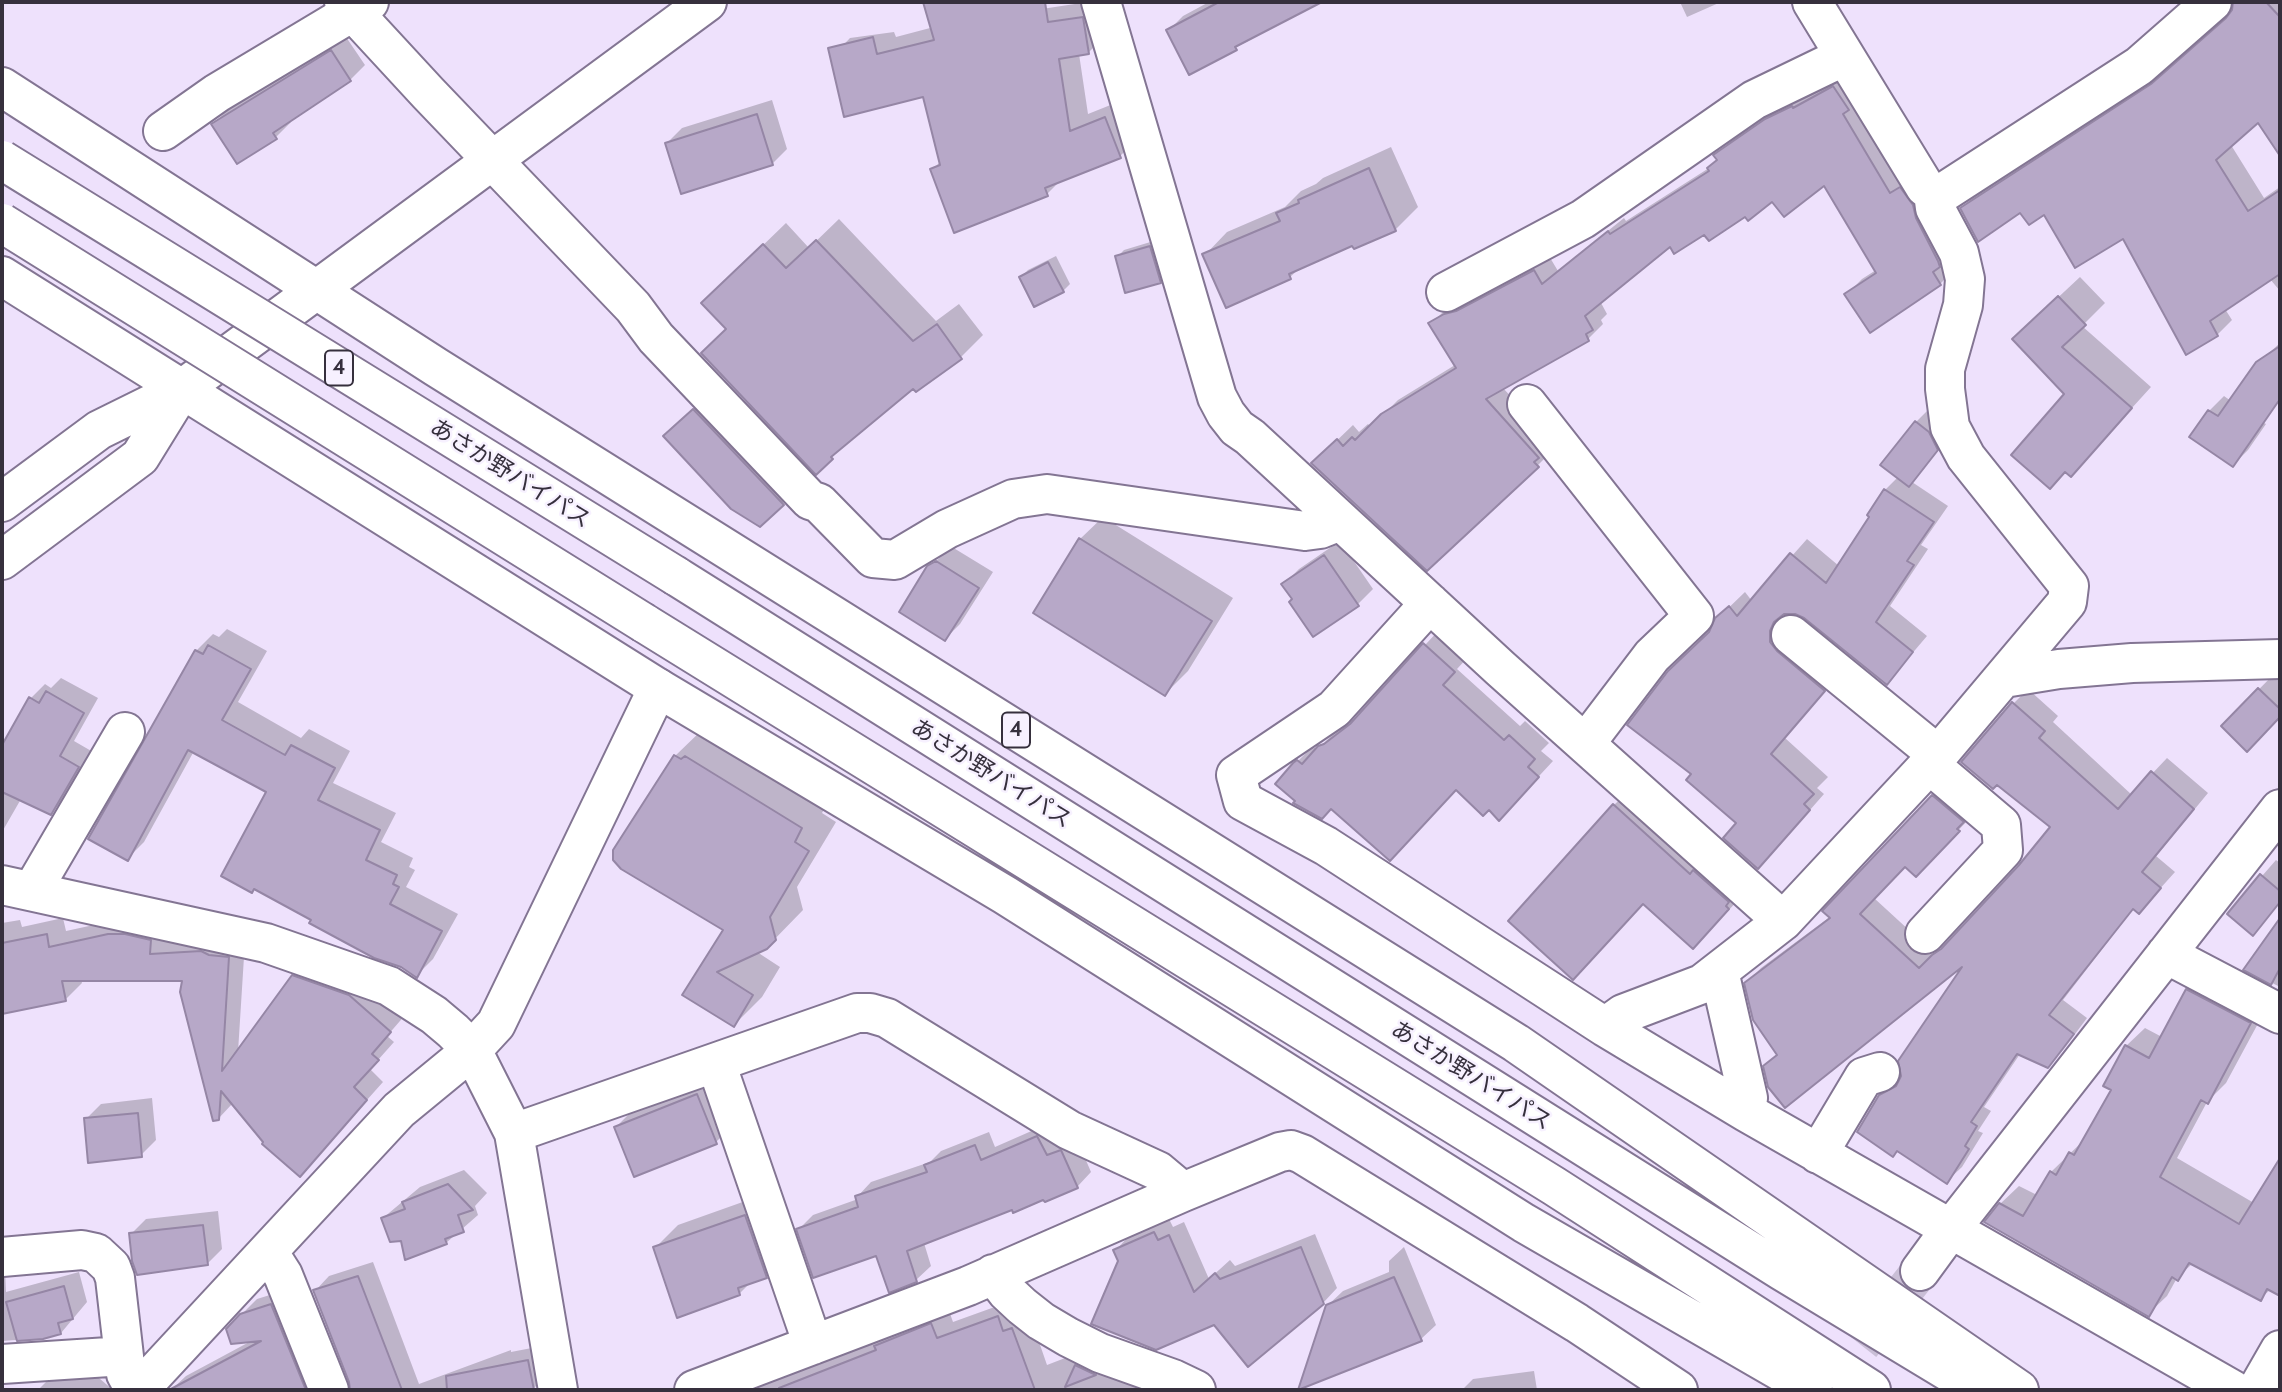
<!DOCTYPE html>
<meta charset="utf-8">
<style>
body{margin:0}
#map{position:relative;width:2282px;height:1392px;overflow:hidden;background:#eee1fc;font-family:Cabin,sans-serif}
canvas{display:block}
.frame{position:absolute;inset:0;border:4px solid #36303d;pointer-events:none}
</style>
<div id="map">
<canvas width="2282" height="1392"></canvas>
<div class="frame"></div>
</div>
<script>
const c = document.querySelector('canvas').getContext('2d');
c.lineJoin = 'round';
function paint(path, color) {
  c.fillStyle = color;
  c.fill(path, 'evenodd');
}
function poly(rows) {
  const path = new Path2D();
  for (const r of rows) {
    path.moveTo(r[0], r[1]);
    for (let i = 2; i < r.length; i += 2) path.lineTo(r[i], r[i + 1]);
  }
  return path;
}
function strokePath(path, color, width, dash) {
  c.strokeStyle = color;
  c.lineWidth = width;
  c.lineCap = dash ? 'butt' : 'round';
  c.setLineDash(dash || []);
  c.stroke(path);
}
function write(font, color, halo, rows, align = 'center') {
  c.font = font + ' Cabin,"Noto Sans JP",sans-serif';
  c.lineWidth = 5;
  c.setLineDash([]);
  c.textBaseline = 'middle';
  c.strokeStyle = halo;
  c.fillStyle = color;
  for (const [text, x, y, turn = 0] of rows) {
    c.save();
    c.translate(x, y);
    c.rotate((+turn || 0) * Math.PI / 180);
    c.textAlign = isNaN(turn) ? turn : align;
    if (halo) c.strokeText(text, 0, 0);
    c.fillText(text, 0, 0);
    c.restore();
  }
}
const shadow = poly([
 [1088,2,1107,34,1088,53,1079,54,1088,114,1123,100,1139,138,1120,156,1062,179,1047,194,932,170,941,161,925,95,832,57,850,38,894,32,896,37,949,23],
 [1209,2,1321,2,1190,72,1168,31,1183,16],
 [1680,2,1721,2,1687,17],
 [2235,2,2280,2,2280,153,2259,120,2231,145,2264,198,2280,187,2280,291,2270,279,2225,309,2232,320,2217,335,2123,237,2044,212,1962,208,1977,193,2168,70,2231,15],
 [346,37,365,65,350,80,289,120,291,122,276,137,213,124,228,109],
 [1848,72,1955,269,1940,284,1847,294,1862,279,1876,270,1825,184,1773,200,1745,215,1670,245,1600,301,1607,314,1601,320,1603,324,1588,339,1503,388,1553,442,1552,451,1537,466,1329,448,1353,425,1359,432,1368,424,1371,427,1398,400,1455,365,1431,324,1446,309,1549,256,1558,271,1624,218,1626,221,1709,168,1719,158,1716,155,1731,141,1782,104],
 [772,100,787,149,772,164,667,143,682,128],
 [1391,147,1418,207,1395,230,1355,247,1353,244,1300,268,1290,277,1205,255,1227,232,1285,207,1301,191,1316,184,1323,178],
 [839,219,936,321,959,304,983,335,961,357,914,386,853,436,816,472,728,329,726,281,786,223,809,248],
 [1157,240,1167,275,1160,282,1117,257,1124,250],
 [1056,256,1070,284,1063,291,1021,277,1028,270],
 [2080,277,2105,303,2082,326,2151,387,2071,475,2067,394,2035,319],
 [2280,343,2280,395,2262,422,2266,424,2248,450,2233,465,2209,411,2224,396,2231,401,2257,364],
 [709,395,798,488,760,525,680,421],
 [1931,407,1952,434,1912,482,1948,506,1921,545,1928,549,1890,606,1927,636,1887,683,1805,616,1795,612,1785,613,1785,626,1839,675,1785,738,1828,777,1817,788,1824,794,1773,852,1738,823,1693,774,1711,632,1717,619,1745,592,1752,601,1807,539,1839,566,1872,516,1885,490,1898,477,1916,422],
 [1103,517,1233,598,1188,671,1165,694,1080,539],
 [1340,541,1373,589,1358,604,1294,599,1284,584,1299,569],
 [952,547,993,572,960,624,945,639,929,567],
 [227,629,267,651,238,702,301,738,309,729,350,751,333,783,396,813,381,842,413,858,409,867,415,870,406,887,458,914,433,959,416,976,314,919,268,792,194,751,144,842,127,859,196,651,213,634,219,637],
 [1439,630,1469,656,1457,669,1520,726,1525,721,1549,743,1541,751,1553,761,1514,803,1489,808,1457,788,1295,764,1313,746,1317,750,1335,732,1362,713],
 [2274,674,2280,680,2280,716,2247,749,2223,726],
 [61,678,98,698,74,741,93,752,65,798,51,813,21,799,2,832,2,748,30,699,45,684,51,688],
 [2028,689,2058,716,2053,722,2132,795,2167,758,2208,793,2156,856,2175,872,2139,912,2134,908,2063,1000,2087,1018,2063,1050,2048,1065,2020,1054,1984,1107,1991,1111,1978,1131,1983,1133,1962,1167,1947,1181,1880,1096,1896,1081,1903,1077,1968,961,1778,1054,1746,984,1761,968,1831,916,1948,782,1973,815,1916,874,1906,864,1874,898,1935,954,1955,936,2020,866,2052,827,2013,704],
 [704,728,829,799,822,813,836,822,797,887,803,910,766,948,757,952,780,967,762,997,734,1025,685,995,725,929,675,756],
 [1637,783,1751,886,1716,924,1644,903,1573,978,1614,805],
 [2276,860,2280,863,2280,903,2253,933,2229,914],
 [63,918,66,931,126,918,245,941,238,1052,293,976,310,959,406,1014,387,1036,394,1042,370,1069,383,1082,300,1175,265,1142,233,1103,218,1119,184,979,81,979,82,983,65,1000,2,1012,2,923,20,920,22,927],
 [2273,933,2280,938,2280,987,2245,969],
 [2206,972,2268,1005,2226,1083,2207,1102,2177,1158,2254,1203,2280,1161,2280,1294,2271,1289,2260,1299,2193,1263,2177,1278,2167,1296,2148,1314,2000,1204,2019,1186,2037,1195,2051,1172,2086,1138,2114,1090,2126,1046,2145,1028,2162,1037,2187,990],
 [712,1080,731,1127,716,1142,616,1127,631,1112],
 [152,1098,156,1140,141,1155,86,1119,101,1104],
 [1052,1122,1076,1137,1091,1172,1077,1187,1013,1208,924,1243,931,1266,916,1280,877,1253,798,1230,813,1215,858,1199,857,1197,871,1182,930,1162,941,1151,989,1132,995,1147],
 [464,1170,487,1193,475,1206,478,1215,446,1243,402,1239,383,1218,420,1187],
 [768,1193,789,1254,766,1277,752,1281,739,1294,655,1248,678,1225],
 [218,1211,222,1249,207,1264,131,1234,146,1219],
 [1169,1219,1173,1227,1184,1222,1209,1279,1230,1260,1235,1266,1315,1234,1337,1288,1323,1303,1214,1324,1119,1261,1115,1251,1129,1236],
 [1404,1247,1436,1325,1421,1339,1391,1352,1327,1306,1343,1291,1389,1272,1389,1261],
 [373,1262,419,1384,511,1350,511,1352,542,1346,548,1374,533,1389,527,1390,352,1390,351,1382,315,1291,329,1276],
 [5,1269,6,1292,79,1272,87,1302,61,1333,43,1338,2,1341,2,1270],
 [286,1290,328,1390,171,1390,186,1376,253,1340,241,1315,257,1299],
 [1014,1300,1029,1313,1047,1365,1091,1348,1187,1390,748,1390,759,1380,823,1355,825,1361,884,1338,948,1308,953,1322],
 [86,1367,113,1390,38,1390,59,1369],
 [1534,1371,1537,1390,1462,1390,1473,1379]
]);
const building = poly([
 [923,2,1045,2,1048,22,1083,17,1089,54,1059,59,1070,131,1105,117,1121,158,1045,188,1048,196,954,233,930,169,940,165,923,97,844,117,828,48,873,37,877,54,934,40,923,2],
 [1219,2,1322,2,1235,47,1237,50,1189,75,1166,30,1219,2],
 [2233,2,2266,2,2280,17,2280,156,2258,123,2216,160,2248,211,2280,190,2280,274,2210,321,2218,336,2186,355,2123,239,2075,268,2044,215,2029,225,2020,213,1978,242,1960,208,2151,84,2226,18,2232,10,2233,2],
 [331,50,351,81,273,133,277,139,237,164,211,124,331,50],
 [1833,86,1849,110,1843,114,1890,193,1900,187,1913,205,1916,218,1938,261,1940,267,1933,272,1941,285,1870,333,1844,294,1876,273,1824,186,1784,217,1772,202,1748,221,1745,217,1709,241,1704,235,1674,254,1670,247,1585,316,1593,330,1586,334,1589,341,1486,399,1539,458,1534,462,1539,467,1427,571,1311,463,1337,439,1343,446,1352,437,1355,440,1381,414,1456,368,1428,323,1444,314,1456,311,1534,270,1542,284,1608,231,1610,234,1709,171,1707,168,1717,160,1713,155,1765,119,1792,106,1793,108,1833,86],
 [757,114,773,165,681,194,665,143,757,114],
 [1369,168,1396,231,1354,249,1352,246,1289,274,1291,279,1226,308,1202,254,1280,221,1276,213,1299,203,1298,200,1369,168],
 [816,240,913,341,937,324,962,359,916,392,913,389,831,457,833,459,816,475,701,353,726,329,701,303,763,244,786,268,816,240],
 [1150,246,1161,283,1125,293,1115,256,1150,246],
 [1048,262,1064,292,1034,307,1019,277,1048,262],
 [2058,296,2086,325,2062,347,2132,408,2071,477,2065,472,2050,489,2011,455,2064,394,2012,339,2058,296],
 [2280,346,2280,399,2233,467,2189,437,2208,410,2218,416,2256,362,2280,346],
 [693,409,784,505,760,527,731,509,663,436,693,409],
 [1915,421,1929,432,1938,450,1909,487,1880,465,1915,421],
 [1884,489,1934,522,1907,561,1914,565,1876,622,1913,652,1887,685,1804,618,1795,614,1784,614,1774,622,1770,631,1770,642,1777,651,1825,691,1771,754,1814,794,1804,804,1810,810,1758,869,1723,838,1736,823,1686,780,1691,774,1627,725,1668,671,1709,632,1715,618,1729,606,1737,616,1790,553,1826,583,1869,517,1867,515,1884,489],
 [1079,538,1212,621,1165,696,1033,613,1079,538],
 [1324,555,1359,606,1313,637,1289,602,1292,599,1281,584,1324,555],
 [936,561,979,588,945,641,899,612,927,566,936,561],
 [1423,643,1455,672,1443,685,1504,740,1509,735,1535,759,1528,767,1539,777,1499,821,1489,810,1483,816,1456,790,1390,861,1331,809,1322,819,1293,803,1295,801,1275,784,1293,763,1297,760,1302,764,1318,746,1324,744,1350,724,1423,643],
 [208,645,251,669,222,720,285,755,291,745,335,768,318,800,380,830,366,860,397,875,393,884,399,887,390,904,442,931,417,978,401,967,374,958,309,923,311,920,254,889,252,893,221,876,266,792,188,750,128,861,88,839,195,650,203,654,208,645],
 [2258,688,2280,709,2280,717,2247,752,2221,726,2258,688],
 [46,691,84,713,60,756,79,767,51,815,2,792,2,745,29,697,39,703,46,691],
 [2012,702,2045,731,2039,738,2118,809,2151,771,2194,809,2142,872,2161,888,2139,914,2133,909,2049,1015,2074,1034,2048,1068,2017,1054,1971,1122,1977,1126,1965,1146,1969,1149,1947,1184,1897,1151,1893,1157,1857,1132,1879,1095,1896,1086,1901,1076,1898,1061,1962,967,1785,1108,1768,1087,1763,1066,1777,1055,1753,1020,1744,983,1830,918,1822,911,1932,795,1964,822,1957,829,1960,831,1916,877,1905,867,1860,914,1919,968,1932,955,1941,949,2019,865,2050,827,1997,785,1993,789,1961,762,2012,702],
 [674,755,681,759,685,756,802,828,795,842,809,851,770,917,776,940,767,949,717,972,753,995,734,1027,682,995,723,930,621,869,613,860,613,850,674,755],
 [1613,804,1690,874,1693,870,1729,902,1726,906,1729,909,1693,949,1643,904,1573,980,1508,921,1613,804],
 [2260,874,2280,891,2280,902,2253,936,2227,914,2260,874],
 [2280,918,2280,968,2271,985,2243,970,2280,918],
 [47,934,49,947,108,934,125,934,151,940,150,954,201,951,209,955,229,957,222,1071,292,975,349,995,391,1032,372,1054,379,1060,354,1087,367,1100,300,1177,262,1144,263,1142,221,1091,219,1120,213,1121,180,992,182,981,62,981,66,1001,2,1014,2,943,47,934],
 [2186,989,2251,1023,2208,1104,2201,1100,2160,1177,2239,1224,2280,1158,2280,1296,2267,1289,2261,1301,2189,1263,2178,1281,2172,1277,2149,1317,1984,1222,1999,1203,2023,1216,2050,1171,2056,1175,2069,1152,2074,1155,2111,1090,2103,1086,2125,1045,2149,1058,2186,989],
 [697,1094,717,1144,634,1177,614,1127,697,1094],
 [138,1113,142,1157,88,1163,84,1118,138,1113],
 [1037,1136,1047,1155,1061,1150,1078,1188,1045,1202,1043,1200,1013,1213,1012,1210,907,1251,917,1282,889,1293,876,1256,813,1278,796,1229,858,1207,855,1196,927,1172,924,1165,975,1145,981,1160,1037,1136],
 [448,1184,473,1210,458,1215,464,1232,445,1239,447,1244,405,1260,401,1241,390,1242,381,1218,405,1209,402,1202,448,1184],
 [745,1215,767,1278,738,1288,740,1295,677,1318,653,1247,745,1215],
 [203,1225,208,1265,137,1275,132,1261,129,1233,203,1225],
 [1154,1232,1158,1240,1169,1235,1194,1292,1215,1273,1220,1279,1301,1247,1324,1304,1248,1367,1214,1325,1156,1350,1091,1324,1118,1261,1113,1250,1154,1232],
 [358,1276,402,1390,350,1390,349,1382,313,1290,358,1276],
 [1394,1277,1422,1341,1298,1390,1326,1305,1394,1277],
 [64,1286,73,1319,58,1323,61,1334,43,1339,17,1341,6,1302,64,1286],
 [271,1304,306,1390,169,1390,261,1341,231,1344,226,1329,240,1314,271,1304],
 [998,1316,1003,1331,1012,1328,1035,1390,780,1390,779,1388,876,1350,874,1346,931,1323,937,1338,998,1316],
 [528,1360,534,1390,447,1390,446,1376,528,1360],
 [1075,1365,1096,1375,1065,1387,1075,1365]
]);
const minorTunnel = poly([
 [1826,1390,1920,1271]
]);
const minor = poly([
 [344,2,428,93,633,307,656,338,810,500,819,503,873,558,895,560,947,529,1013,499,1047,494,1305,531,1320,529,1340,521],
 [1101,2,1217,397,1226,414,1237,428,1250,437,1500,668,1783,921],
 [1812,2,1925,187,1933,193,1941,194,2139,66,2212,2],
 [163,131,217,93,369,2],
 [1446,292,1583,219,1754,100,1845,56],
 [1527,404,1694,616,1652,656,1585,744],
 [1430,603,1334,709,1236,775,1243,801,1326,846,1605,1027,1746,1112,2233,1390],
 [1791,635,1938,755],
 [2004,678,2059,669,2132,663,2280,659],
 [2,885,266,943,389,986,434,1015,453,1031,472,1050,514,1133,558,1390],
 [32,891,125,732],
 [1925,934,2003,850,2001,825,1929,764],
 [2166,954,2280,1014],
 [1719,971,1748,1098,1746,1112],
 [1605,1027,1623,1014,1702,984,1783,921,1938,755,2067,602,2069,586,1966,457,1950,427,1945,389,1945,369,1963,305,1965,279,1959,253,1935,208,1933,193],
 [716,1063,813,1345],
 [514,1133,857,1013,870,1013,887,1018,1069,1130,1158,1171,1183,1192],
 [1818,1154,1864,1077,1880,1072],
 [269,1253,283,1275,329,1390],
 [2,1257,82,1250,96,1253,111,1267,115,1278,126,1374,135,1390],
 [1920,1271,1950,1230,2280,809],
 [993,1274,1007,1292,1022,1306,1041,1321,1068,1337,1100,1353,1173,1379,1196,1390],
 [2,1364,124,1356],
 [139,1390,399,1110,472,1050,496,1024,658,688],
 [694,1390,968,1286,1183,1192,1280,1152,1291,1150,1302,1154,1577,1323,1678,1390],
 [2257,1390,2280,1350]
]);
const tertiary = poly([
 [2,502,99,430,182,389,707,2],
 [2,560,140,457,182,389]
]);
const trunk = poly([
 [2,87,436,367,1516,1043,2019,1390],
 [2,276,658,688,1005,895,1524,1223,1813,1390],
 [676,576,1782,1271,1969,1384],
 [644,623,1554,1186,1871,1390]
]);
const trunkBridge = poly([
 [2,160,676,576],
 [2,223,644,623]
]);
const shields = [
 [339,368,28],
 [1016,730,28]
];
const shieldNames = [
 ["4",339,368],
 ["4",1016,730]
];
const streetNames = [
 ["あさか野バイパス",510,474,32],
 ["あさか野バイパス",991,774,32],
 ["あさか野バイパス",1471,1076,32]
];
paint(shadow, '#0003');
paint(building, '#b7a8c8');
strokePath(building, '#9586a5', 2);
strokePath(minorTunnel, '#c9bed6', 38, [38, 19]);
strokePath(minor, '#837593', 42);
strokePath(tertiary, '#837593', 42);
strokePath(trunk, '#837593', 42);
strokePath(minor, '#fff', 38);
strokePath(tertiary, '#fff', 38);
strokePath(trunk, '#fff', 38);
strokePath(trunkBridge, '#837593', 42, []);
strokePath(trunkBridge, '#fff', 38);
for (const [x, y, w] of shields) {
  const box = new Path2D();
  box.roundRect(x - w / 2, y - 17.5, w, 35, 5);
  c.fillStyle = '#f7f1ff';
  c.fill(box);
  strokePath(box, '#36303d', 2);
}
write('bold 21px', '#36303d', null, shieldNames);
write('23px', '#36303d', '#f7f1ff', streetNames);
</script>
